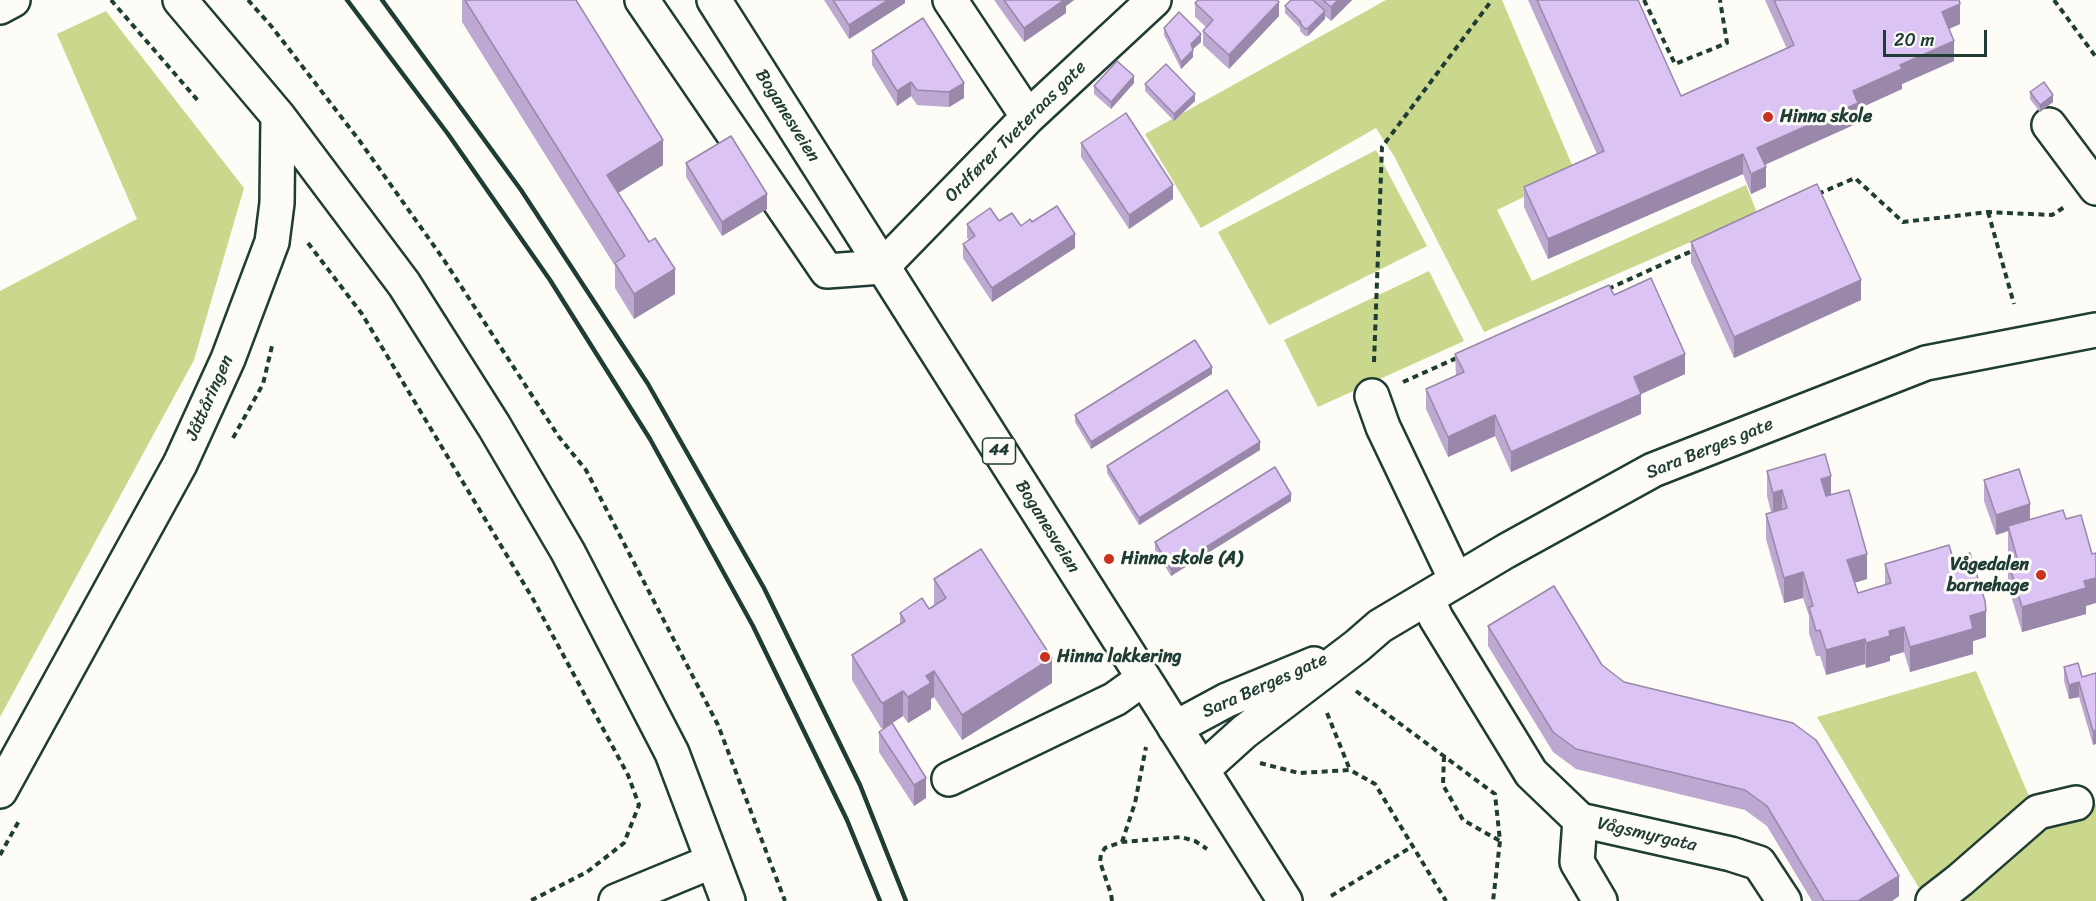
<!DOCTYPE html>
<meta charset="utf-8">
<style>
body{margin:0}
#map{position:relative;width:2096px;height:901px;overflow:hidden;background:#fdfcf7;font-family:Sriracha,sans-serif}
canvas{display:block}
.scale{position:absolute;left:1883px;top:30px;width:104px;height:27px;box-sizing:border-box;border:3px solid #1f3d34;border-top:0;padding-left:8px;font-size:18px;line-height:21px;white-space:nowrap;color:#1f3d34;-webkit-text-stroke:4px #fdfcf7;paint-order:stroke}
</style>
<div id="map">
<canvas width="2096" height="901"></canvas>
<div class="scale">20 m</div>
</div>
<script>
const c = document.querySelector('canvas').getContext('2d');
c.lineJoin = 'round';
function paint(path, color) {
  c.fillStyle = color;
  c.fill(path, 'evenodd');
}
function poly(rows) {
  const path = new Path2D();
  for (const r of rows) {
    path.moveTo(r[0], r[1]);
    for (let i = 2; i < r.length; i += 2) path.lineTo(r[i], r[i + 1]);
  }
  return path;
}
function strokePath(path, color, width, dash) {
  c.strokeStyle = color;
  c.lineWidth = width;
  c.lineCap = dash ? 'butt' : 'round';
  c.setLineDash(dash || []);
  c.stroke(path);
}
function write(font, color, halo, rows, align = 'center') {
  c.font = font + ' Sriracha,sans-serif';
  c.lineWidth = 6;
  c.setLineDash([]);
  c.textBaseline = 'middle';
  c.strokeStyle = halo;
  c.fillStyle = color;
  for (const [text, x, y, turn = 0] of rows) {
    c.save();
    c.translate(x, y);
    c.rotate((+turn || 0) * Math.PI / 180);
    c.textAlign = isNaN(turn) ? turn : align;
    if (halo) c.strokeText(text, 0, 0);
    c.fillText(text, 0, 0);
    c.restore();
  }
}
const green = poly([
 [1386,0,1502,0,1575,172,1497,210,1532,281,1746,185,1757,213,1484,332,1394,156,1376,128,1201,228,1145,134],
 [106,11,244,188,194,360,0,717,0,291,137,219,57,34],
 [1376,150,1427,246,1269,325,1218,232],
 [1429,271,1464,341,1318,407,1284,340],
 [1976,671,2031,801,1922,893,1817,717],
 [2096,804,2096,901,1948,901,2054,816]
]);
const path = poly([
 [111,0,200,103],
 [248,0,272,27,359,140,444,260,559,437,586,470,718,725,785,901],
 [1644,0,1675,64,1727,43,1720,0],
 [2054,0,2096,57],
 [1818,194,1855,178,1903,222,1988,212,2052,215,2066,206],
 [1988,212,2014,304],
 [308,243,362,314,533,599,628,775,639,805,624,843,587,872,530,901],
 [1608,289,1694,250],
 [1374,362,1382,147,1492,0],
 [1403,382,1459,357],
 [233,438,263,384,272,346],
 [1356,691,1495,794,1500,841,1493,901],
 [1327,713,1350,770],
 [1444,756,1443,785,1463,820,1500,841],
 [1260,763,1299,773,1350,770,1375,784,1446,901],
 [1122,842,1135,803,1146,747],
 [0,855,20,819],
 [1331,896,1413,846],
 [1112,901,1111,894,1100,862,1101,854,1105,848,1122,842,1181,837,1195,841,1207,849]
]);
const minor = poly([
 [180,0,278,116,404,284,494,426,568,552,672,753,728,901],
 [642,0,827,271,882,267,1028,117,1154,0],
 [950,0,1028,117],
 [0,7,13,0],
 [2049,125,2096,188],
 [1372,396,1383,427,1456,580],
 [1427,598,1436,618,1531,773,1580,820,1731,854,1759,863,1784,901],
 [1175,728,1227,700,1314,664],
 [1202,770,1244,732,1357,646,1380,626,1506,551,1653,470,1926,363,2096,330],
 [949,779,1115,699,1143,679],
 [0,791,180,464,228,359,272,242,277,203,278,116],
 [1580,820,1577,862,1600,901],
 [616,901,713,861],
 [1933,901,1960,880,2038,812,2076,803]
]);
const major = poly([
 [714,0,1285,901]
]);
const rail = poly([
 [347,0,448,134,550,280,650,439,753,626,847,820,880,901],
 [382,0,521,190,648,384,764,588,860,785,906,901]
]);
const wall = poly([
 [462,0,576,0,663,165,618,193,675,294,634,319,615,288,615,266,462,22],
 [824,0,905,0,905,3,849,39],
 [994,0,1074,0,1066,6,1066,13,1024,42],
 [1291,0,1352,0,1331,21,1325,16,1325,19,1308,36,1305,36,1300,31,1300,28,1285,13,1285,6],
 [1528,0,1638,0,1681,96,1787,49,1765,0,1959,0,1960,24,1949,29,1954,61,1902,84,1902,89,1858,109,1858,123,1765,165,1766,187,1751,194,1743,174,1548,259,1524,207,1524,187,1597,154],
 [1195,3,1279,16,1229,69,1203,45,1203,31,1206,27,1195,17],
 [1164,28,1201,42,1193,49,1193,57,1181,69,1164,35],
 [872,51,964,98,949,107,917,105,911,96,897,106,872,65],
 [1134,83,1111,109,1094,94,1094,86],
 [1145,84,1195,101,1174,121,1145,91],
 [2030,92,2053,102,2040,112,2030,99],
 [1081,143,1173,199,1129,229,1081,157],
 [686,163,767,209,722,236,686,177],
 [999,221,1021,226,1032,222,1075,248,992,302,963,258,963,244,969,240,967,238,967,224],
 [1691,242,1861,300,1734,358,1691,262],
 [1614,295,1685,374,1641,394,1641,414,1511,472,1495,436,1448,457,1426,409,1426,389,1456,376,1455,354],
 [1212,374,1091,449,1075,422,1075,415],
 [1260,450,1139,525,1107,473,1107,466],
 [1767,471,1831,495,1867,579,1854,583,1858,593,1885,585,1885,564,1953,558,1986,637,1973,641,1973,654,1910,672,1904,652,1890,656,1890,661,1866,668,1865,664,1826,675,1820,656,1816,656,1809,633,1809,616,1803,598,1784,603,1766,539,1766,514,1771,512,1767,496],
 [1984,480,2030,519,2066,519,2092,554,2086,606,2086,614,2022,632,2008,586,2008,561,2010,560,2008,551,2008,531,1996,535,1984,501],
 [1291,501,1171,576,1155,550,1155,542],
 [934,579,1052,683,962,740,934,697,931,699,931,709,908,723,903,716,883,729,881,728,852,680,852,655,900,624,900,613,929,609,934,605],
 [1488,626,1602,665,1899,896,1892,901,1812,901,1767,826,1745,810,1576,769,1553,752,1488,646],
 [2064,667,2082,677,2096,673,2093,745,2079,697,2069,699,2064,681],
 [879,732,926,798,914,806,879,752]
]);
const shadedWall = poly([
 [888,0,905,0,905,3,849,39,849,25],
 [1063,0,1074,0,1066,6,1066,13,1024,42,1024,28],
 [1338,0,1352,0,1331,21,1331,7],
 [1279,2,1279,16,1229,69,1229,55],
 [1960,4,1960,24,1942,32,1942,12],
 [1325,11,1325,19,1308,36,1308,28],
 [1201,34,1201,42,1191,51,1191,44],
 [1954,41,1954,61,1902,84,1902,89,1858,109,1858,123,1757,168,1757,148,1853,91,1900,65],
 [1193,50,1193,57,1181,69,1181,62],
 [1134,76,1134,83,1111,109,1111,102],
 [911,82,911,96,897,106,897,91],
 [964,83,964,98,949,107,949,92],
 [1195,94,1195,101,1174,121,1174,114],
 [2053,95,2053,102,2040,112,2040,105],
 [663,140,663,165,607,200,607,175],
 [1743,154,1743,174,1548,259,1548,239],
 [1766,167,1766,187,1751,194,1751,174],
 [1173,185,1173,199,1129,229,1129,215],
 [767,194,767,209,722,236,722,222],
 [1075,234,1075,248,992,302,992,288],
 [675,269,675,294,634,319,634,294],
 [1861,280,1861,300,1734,358,1734,337],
 [1685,354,1685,374,1641,394,1641,414,1511,472,1511,452,1634,377],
 [1212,367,1212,374,1091,449,1091,442],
 [1495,415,1495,436,1448,457,1448,437],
 [1260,442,1260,450,1139,525,1139,518],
 [1831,476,1831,501,1821,505,1821,479],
 [1782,490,1782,516,1773,518,1773,493],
 [1291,494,1291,501,1171,576,1171,569],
 [2030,504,2030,524,2008,526,2008,531,1996,535,1996,515],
 [1867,554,1867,579,1847,585,1847,560],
 [1803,572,1803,598,1784,603,1784,578],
 [2096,578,2096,603,2086,606,2086,614,2022,632,2022,607,2084,581],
 [1986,611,1986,637,1973,641,1973,654,1910,672,1910,647,1970,616],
 [1904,627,1904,652,1890,656,1890,661,1866,668,1866,643,1889,631],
 [1865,639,1865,664,1826,675,1826,650],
 [1052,658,1052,683,962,740,962,715],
 [934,671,934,697,931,699,931,709,908,723,908,697,926,676],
 [2079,682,2079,697,2069,699,2069,685],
 [903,691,903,716,883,729,883,703],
 [2096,730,2096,744,2093,745,2093,731],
 [926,778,926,798,914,806,914,785],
 [1899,876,1899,896,1892,901,1858,901]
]);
const building = poly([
 [465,0,576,0,663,140,607,175,649,242,655,238,675,269,634,294,615,263,625,256,465,0],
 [833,0,888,0,849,25,833,0],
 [1004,0,1064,0,1024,28,1004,0],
 [1198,0,1277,0,1279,2,1229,55,1203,31,1213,20,1195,3,1198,0],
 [1291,0,1313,0,1325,11,1308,28,1305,29,1300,23,1301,22,1285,6,1291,0],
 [1323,0,1338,0,1331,7,1323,0],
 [1537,0,1638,0,1681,96,1794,45,1774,0,1959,0,1960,4,1942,12,1954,41,1900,65,1902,69,1853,91,1858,103,1757,148,1766,167,1751,174,1743,154,1548,239,1524,187,1604,151,1537,0],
 [1179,12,1201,34,1191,44,1193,50,1181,62,1164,28,1179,12],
 [923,18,964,83,949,92,917,90,911,82,897,91,872,51,923,18],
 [1117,61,1134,76,1111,102,1094,86,1117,61],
 [1166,64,1195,94,1174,114,1145,84,1166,64],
 [2044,82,2053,95,2040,105,2030,92,2044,82],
 [1126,113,1173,185,1129,215,1081,143,1126,113],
 [731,136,767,194,722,222,686,163,731,136],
 [1817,184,1861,280,1734,337,1691,242,1817,184],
 [1057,206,1075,234,992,288,963,244,975,236,967,224,990,208,999,221,1012,213,1021,226,1030,219,1032,222,1057,206],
 [1651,278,1685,354,1634,377,1641,394,1511,452,1495,415,1448,437,1426,389,1464,372,1455,354,1609,285,1614,295,1651,278],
 [1195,340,1212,367,1091,442,1075,415,1195,340],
 [1227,390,1260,442,1139,518,1107,466,1227,390],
 [1825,454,1831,476,1821,479,1826,496,1849,490,1867,554,1847,560,1858,593,1891,583,1885,564,1949,545,1953,558,1970,553,1985,601,1986,611,1970,616,1973,629,1910,647,1904,627,1889,631,1890,636,1866,643,1865,639,1826,650,1820,630,1816,631,1809,607,1813,606,1803,572,1784,578,1766,514,1787,508,1782,490,1773,493,1767,471,1825,454],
 [1275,467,1291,494,1171,569,1155,542,1275,467],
 [2019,469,2030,504,1996,515,1984,480,2019,469],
 [2063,510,2066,519,2081,515,2092,554,2096,553,2096,578,2084,581,2086,588,2022,607,2008,561,2017,558,2008,526,2063,510],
 [981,549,1052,658,962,715,934,671,926,676,931,683,908,697,903,691,883,703,881,702,852,655,905,621,900,613,922,598,929,609,946,598,934,579,981,549],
 [1554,586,1602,665,1624,682,1793,723,1816,740,1899,876,1858,901,1824,901,1767,806,1745,790,1576,749,1553,732,1488,626,1554,586],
 [2078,663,2082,677,2096,673,2096,730,2093,731,2079,682,2069,685,2064,667,2078,663],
 [892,723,926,778,914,785,879,732,892,723]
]);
const markers = [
 [1768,117,6,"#c8321e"],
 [1109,559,6,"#c8321e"],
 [2041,575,6,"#c8321e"],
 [1045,657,6,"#c8321e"]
];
const shields = [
 [999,451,33]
];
const shieldNames = [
 ["44",999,451]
];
const streetNames = [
 ["Boganesveien",787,116,58],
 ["Ordfører Tveteraas gate",1016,132,-45],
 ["Jåttåringen",210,398,-66],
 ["Sara Berges gate",1710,449,-22],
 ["Boganesveien",1047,527,58],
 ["Sara Berges gate",1265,686,-24],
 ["Vågsmyrgata",1647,835,13]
];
const poiNames = [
 ["Hinna skole",1780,117],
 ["Hinna skole (A)",1121,559],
 ["Vågedalen",2029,565,"right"],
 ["barnehage",2029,586,"right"],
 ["Hinna lakkering",1057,657]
];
paint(green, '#c9d88c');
strokePath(minor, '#1f3d34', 38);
strokePath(major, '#1f3d34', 38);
strokePath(path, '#1f3d34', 4, [6, 4.5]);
strokePath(minor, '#fdfcf7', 33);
strokePath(major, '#fdfcf7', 33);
strokePath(rail, '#1f3d34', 4.5);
paint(wall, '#bca8d1');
paint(shadedWall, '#98a');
paint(building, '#dbc3f3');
strokePath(building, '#98a', 1.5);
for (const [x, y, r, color] of markers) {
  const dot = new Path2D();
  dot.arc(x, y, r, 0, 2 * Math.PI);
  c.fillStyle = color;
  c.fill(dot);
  strokePath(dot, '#fdfcf7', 2);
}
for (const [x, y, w] of shields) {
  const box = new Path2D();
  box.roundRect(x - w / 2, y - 13, w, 26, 4.5);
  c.fillStyle = '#fdfcf7';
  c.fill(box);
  strokePath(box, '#1f3d34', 1.5);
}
write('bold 16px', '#1f3d34', null, shieldNames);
write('18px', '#1f3d34', '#fdfcf7', streetNames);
write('bold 18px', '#1f3d34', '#fdfcf7', poiNames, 'left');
</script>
